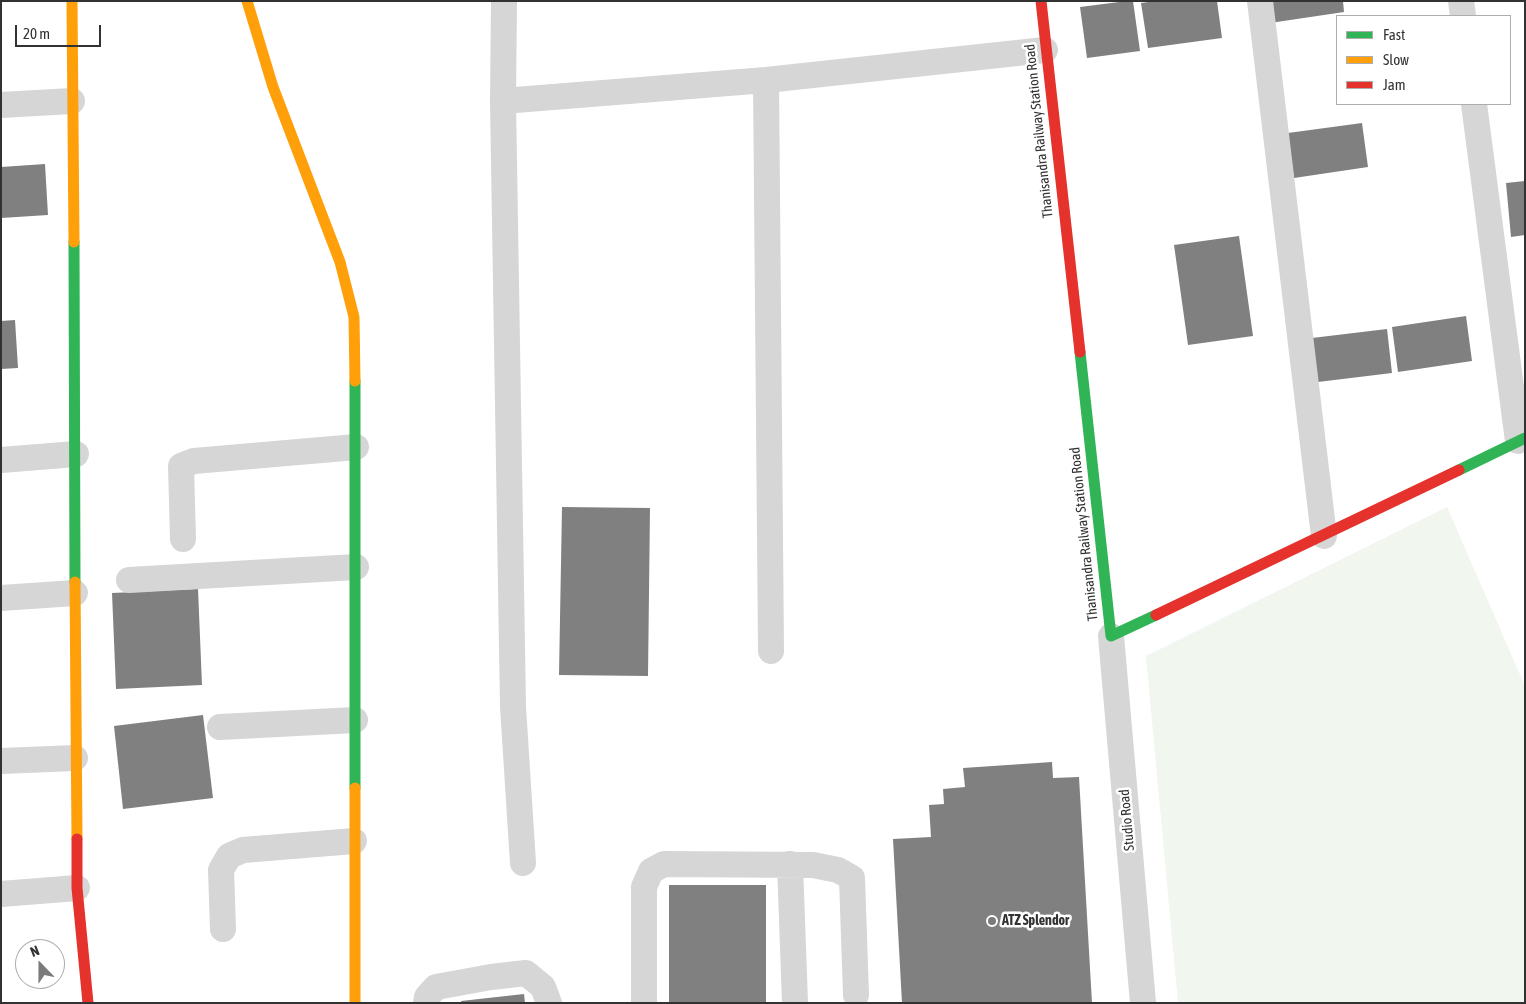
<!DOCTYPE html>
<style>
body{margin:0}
#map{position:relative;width:1526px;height:1004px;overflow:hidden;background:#fff;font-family:"Asap Condensed",sans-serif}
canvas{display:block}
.frame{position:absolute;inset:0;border:2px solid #323232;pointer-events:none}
.legend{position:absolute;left:1336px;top:15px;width:175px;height:90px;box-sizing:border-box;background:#fff;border:1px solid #adadad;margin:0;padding:6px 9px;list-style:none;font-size:15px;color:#323232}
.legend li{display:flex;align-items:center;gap:10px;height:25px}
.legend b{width:25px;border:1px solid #adadad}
.north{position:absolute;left:15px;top:939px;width:50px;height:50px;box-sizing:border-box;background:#fff;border:1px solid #adadad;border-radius:50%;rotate:338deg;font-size:14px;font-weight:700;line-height:20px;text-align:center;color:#323232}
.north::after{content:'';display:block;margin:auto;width:18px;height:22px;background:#7a7a7a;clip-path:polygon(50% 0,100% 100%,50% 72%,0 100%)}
.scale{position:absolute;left:15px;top:25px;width:86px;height:22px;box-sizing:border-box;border:2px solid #323232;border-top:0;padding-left:6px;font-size:15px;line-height:18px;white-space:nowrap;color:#323232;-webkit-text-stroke:4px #fff;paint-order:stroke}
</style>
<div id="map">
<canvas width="1526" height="1004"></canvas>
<div class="frame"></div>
<ul class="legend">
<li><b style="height:6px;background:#30b455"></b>Fast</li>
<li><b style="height:6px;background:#ff9f0a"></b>Slow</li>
<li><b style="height:6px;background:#e5322d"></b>Jam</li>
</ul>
<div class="north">N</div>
<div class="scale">20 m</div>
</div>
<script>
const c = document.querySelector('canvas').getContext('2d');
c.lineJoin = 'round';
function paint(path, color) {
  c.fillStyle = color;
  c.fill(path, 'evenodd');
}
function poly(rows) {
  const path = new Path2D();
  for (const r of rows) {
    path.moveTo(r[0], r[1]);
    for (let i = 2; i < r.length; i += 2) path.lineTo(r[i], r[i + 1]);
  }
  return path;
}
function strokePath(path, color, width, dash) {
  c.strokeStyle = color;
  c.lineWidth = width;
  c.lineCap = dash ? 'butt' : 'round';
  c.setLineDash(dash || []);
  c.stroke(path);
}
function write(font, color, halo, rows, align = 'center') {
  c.font = font + ' "Asap Condensed",sans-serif';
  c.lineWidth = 5;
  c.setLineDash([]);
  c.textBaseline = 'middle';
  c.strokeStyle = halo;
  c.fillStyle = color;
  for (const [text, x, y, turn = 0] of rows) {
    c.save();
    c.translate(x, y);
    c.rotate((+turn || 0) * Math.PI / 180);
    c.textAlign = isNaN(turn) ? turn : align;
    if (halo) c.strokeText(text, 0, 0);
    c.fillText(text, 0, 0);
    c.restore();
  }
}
const green = poly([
 [1447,507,1525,686,1525,1003,1178,1003,1146,656]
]);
const building = poly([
 [1127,1,1133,1,1140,51,1087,58,1080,7],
 [1156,1,1217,1,1222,38,1148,48,1141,3],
 [1267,1,1343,1,1344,12,1270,23],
 [1362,123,1368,167,1294,178,1288,133],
 [45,164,48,215,1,218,1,167],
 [1525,181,1525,235,1511,237,1506,183],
 [1239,236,1253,336,1188,345,1174,245],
 [1466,316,1472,361,1398,372,1392,327],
 [15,320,18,368,1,369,1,321],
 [1387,329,1392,373,1318,382,1312,338],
 [562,507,650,508,648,676,559,675],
 [198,589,202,685,116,689,112,593],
 [203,715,213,798,123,809,114,726],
 [1052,762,1053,778,1079,777,1092,1003,902,1003,893,839,931,837,929,805,944,804,943,789,965,787,963,768],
 [669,885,766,885,766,1003,669,1003],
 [524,994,525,1003,461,1003,461,1001]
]);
const street = poly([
 [504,1,503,101,513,707,523,863],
 [1260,1,1324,536],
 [1461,1,1463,16],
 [766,80,771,651],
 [503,101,766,80,1045,50],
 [1474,104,1518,441],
 [1,105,72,101],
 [1,460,76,454],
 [183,539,181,466,194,461,356,447],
 [129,580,356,567],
 [1,598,75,593],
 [1111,636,1143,1003],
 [220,727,355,720],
 [1,761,75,758],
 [790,864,795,1003],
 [1,894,77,888],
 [223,929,221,870,229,856,243,850,354,841],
 [426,1003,427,997,436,987,491,977,526,973,543,987,549,1003],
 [644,1003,644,887,651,871,664,864,813,865,838,870,852,878,856,995]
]);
const fast = poly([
 [74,242,75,582],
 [1080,352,1111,636,1156,615],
 [355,381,355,788],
 [1459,470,1525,438]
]);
const slow = poly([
 [72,1,74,242],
 [247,1,273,87,340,262,354,317,355,381],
 [75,582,77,839],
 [355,1003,355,788]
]);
const jam = poly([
 [1041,1,1080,352],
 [1156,615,1459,470],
 [77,839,77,888,88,1003]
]);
const markers = [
 [992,921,5,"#7a7a7a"]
];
const streetNames = [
 ["Thanisandra Railway Station Road",1039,131,-96],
 ["Thanisandra Railway Station Road",1084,534,-96],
 ["Studio Road",1127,820,-95]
];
const poiNames = [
 ["ATZ Splendor",1002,921]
];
paint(green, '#f1f6ee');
paint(building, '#808080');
strokePath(street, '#d6d6d6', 26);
strokePath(fast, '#30b455', 11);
strokePath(slow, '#ff9f0a', 11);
strokePath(jam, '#e5322d', 11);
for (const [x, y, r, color] of markers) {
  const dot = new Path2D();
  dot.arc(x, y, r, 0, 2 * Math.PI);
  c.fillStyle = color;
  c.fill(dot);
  strokePath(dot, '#fff', 2);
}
write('14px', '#323232', '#fff', streetNames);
write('bold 14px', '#323232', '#fff', poiNames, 'left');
</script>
